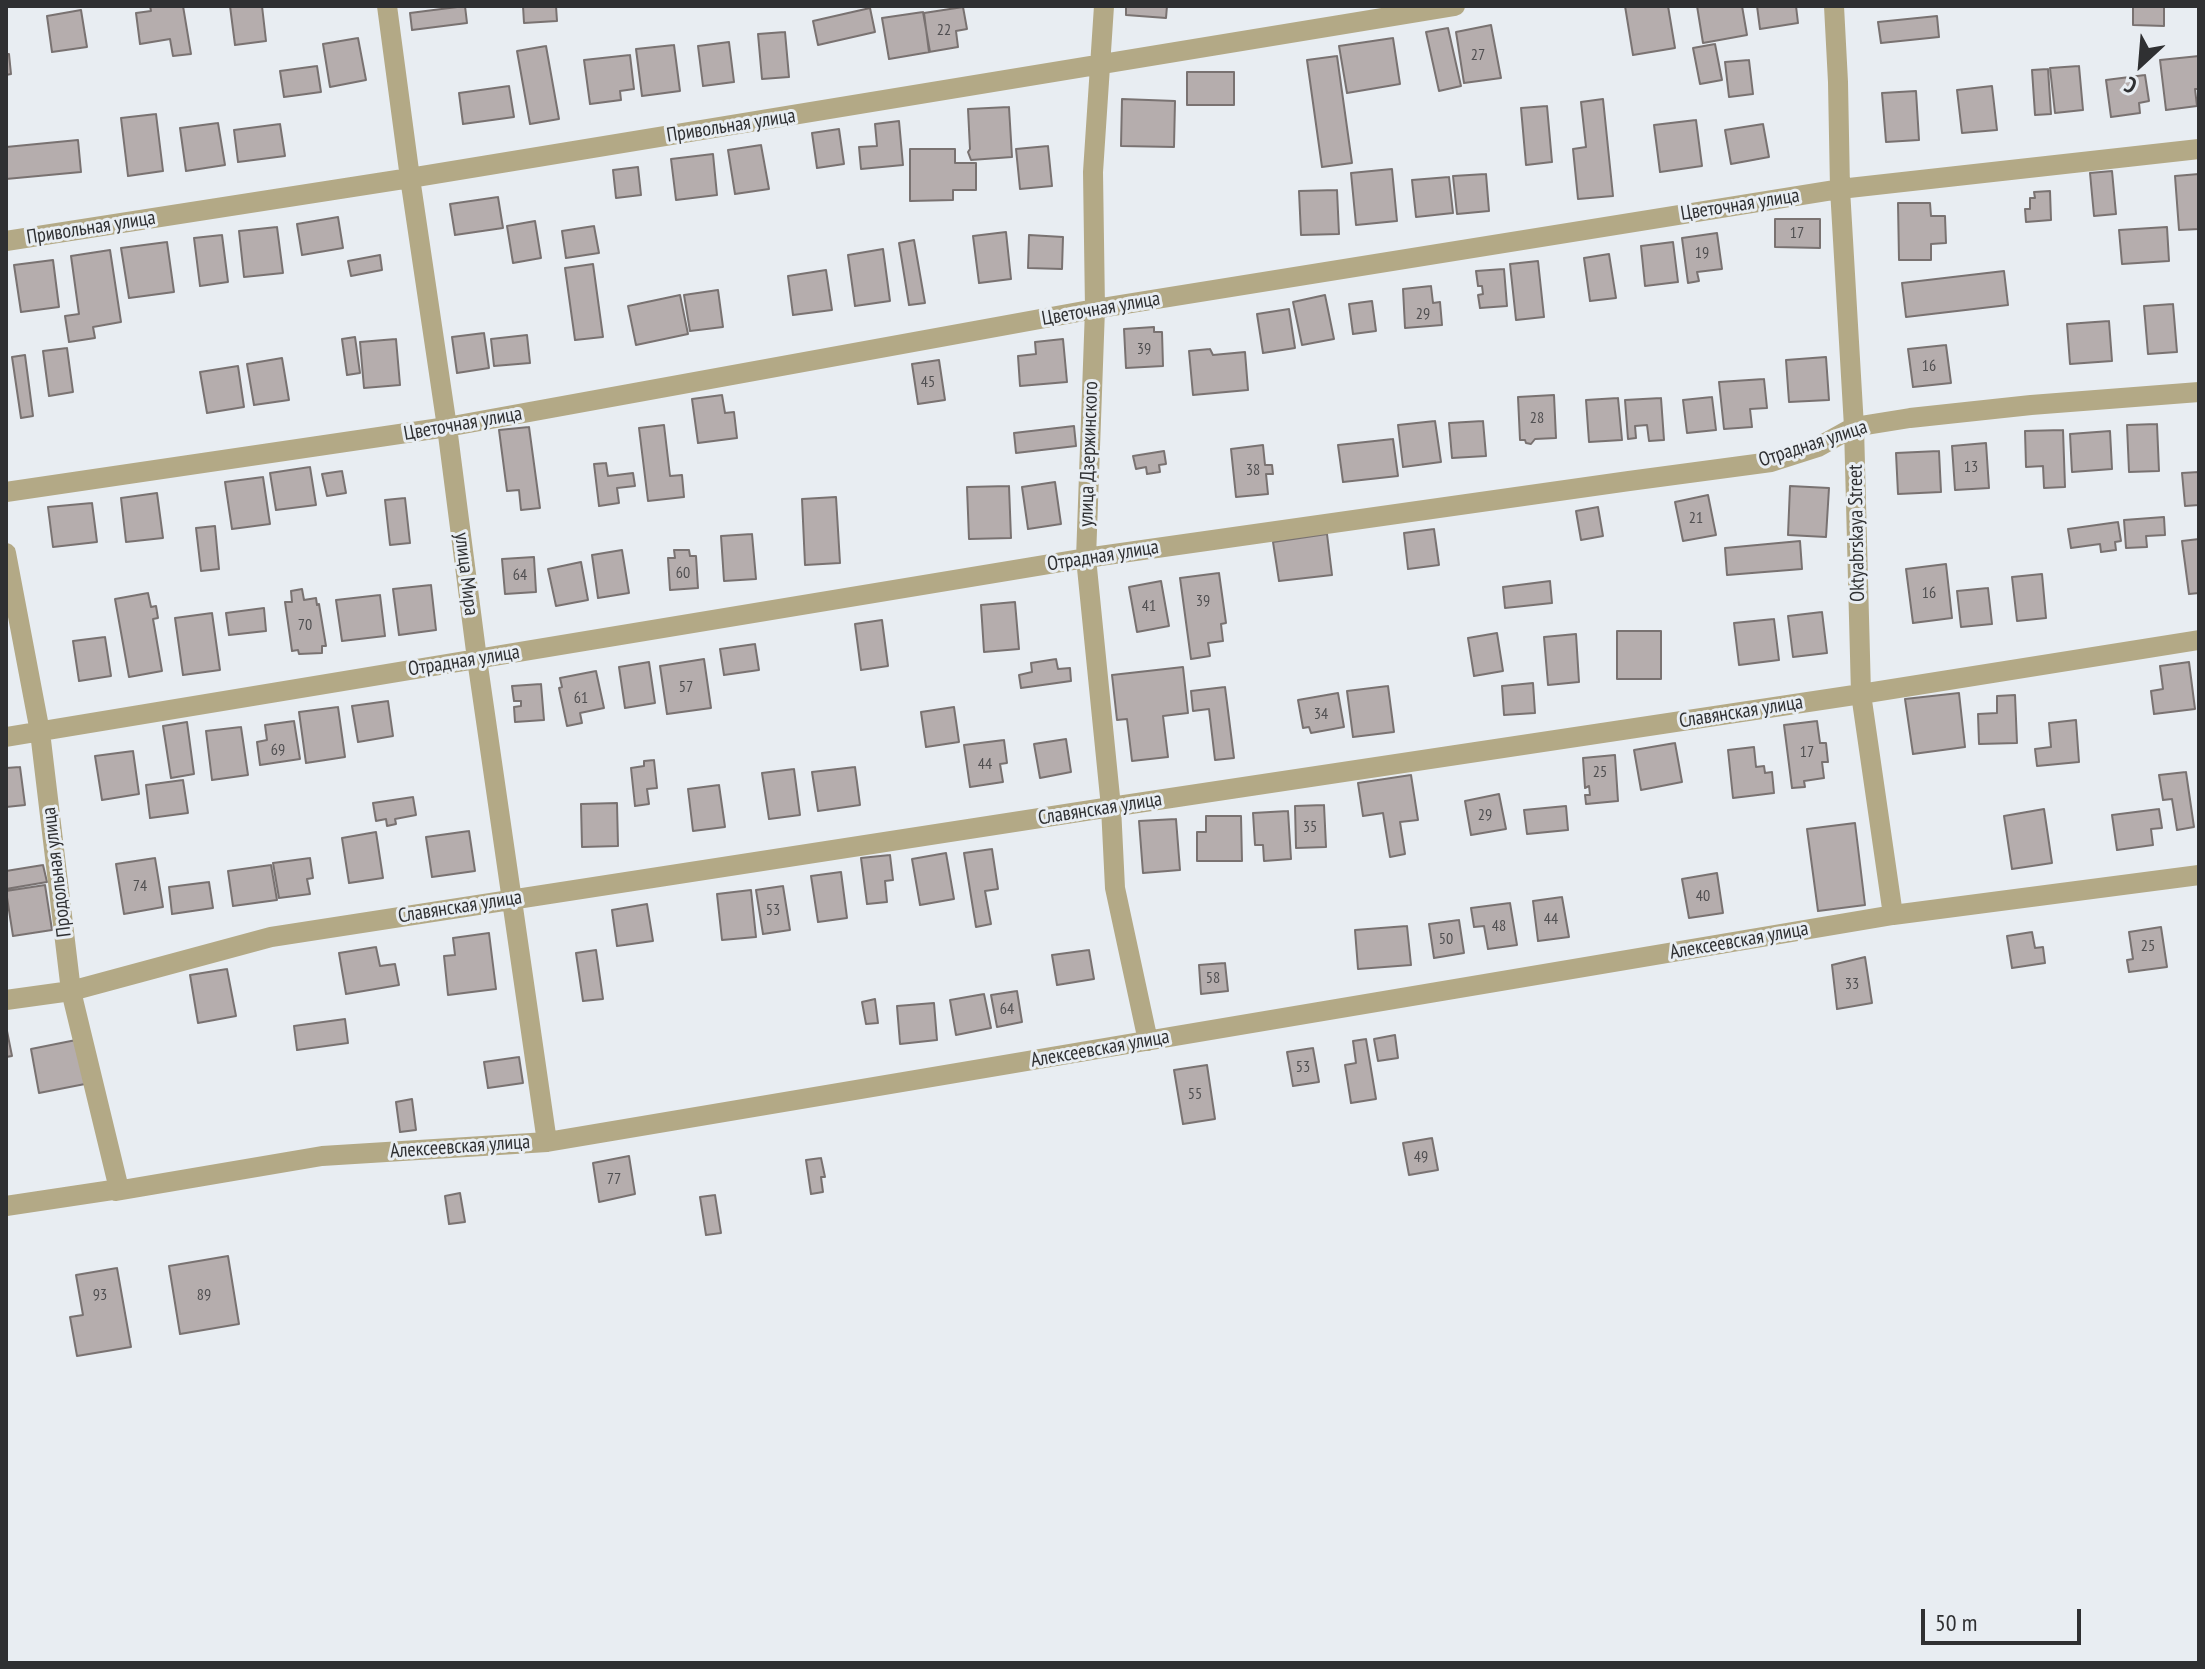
<!DOCTYPE html>
<meta charset="utf-8">
<style>
body{margin:0}
#map{position:relative;width:2205px;height:1669px;overflow:hidden;background:#e8edf2;font-family:"PT Sans Narrow",sans-serif}
canvas{display:block}
.frame{position:absolute;inset:0;border:8px solid #2f3032;pointer-events:none}
.north{position:absolute;left:2101px;top:24px;width:80px;height:80px;-webkit-text-stroke:6px #e8edf2;paint-order:stroke;rotate:206deg;font-size:22px;font-weight:700;line-height:32px;text-align:center;color:#2f3032}
.north::after{content:'';display:block;margin:auto;width:28px;height:36px;background:#2f3032;clip-path:polygon(50% 0,100% 100%,50% 72%,0 100%)}
.scale{position:absolute;left:1921px;top:1609px;width:160px;height:36px;box-sizing:border-box;border:4px solid #2f3032;border-top:0;padding-left:10px;font-size:24px;line-height:28px;white-space:nowrap;color:#2f3032;-webkit-text-stroke:6px #e8edf2;paint-order:stroke}
</style>
<div id="map">
<canvas width="2205" height="1669"></canvas>
<div class="frame"></div>
<div class="north">С</div>
<div class="scale">50 m</div>
</div>
<script>
const c = document.querySelector('canvas').getContext('2d');
c.lineJoin = 'round';
function paint(path, color) {
  c.fillStyle = color;
  c.fill(path, 'evenodd');
}
function poly(rows) {
  const path = new Path2D();
  for (const r of rows) {
    path.moveTo(r[0], r[1]);
    for (let i = 2; i < r.length; i += 2) path.lineTo(r[i], r[i + 1]);
  }
  return path;
}
function strokePath(path, color, width, dash) {
  c.strokeStyle = color;
  c.lineWidth = width;
  c.lineCap = dash ? 'butt' : 'round';
  c.setLineDash(dash || []);
  c.stroke(path);
}
function write(font, color, halo, rows, align = 'center') {
  c.font = font + ' "PT Sans Narrow",sans-serif';
  c.lineWidth = 6;
  c.setLineDash([]);
  c.textBaseline = 'middle';
  c.strokeStyle = halo;
  c.fillStyle = color;
  for (const [text, x, y, turn = 0] of rows) {
    c.save();
    c.translate(x, y);
    c.rotate((+turn || 0) * Math.PI / 180);
    c.textAlign = isNaN(turn) ? turn : align;
    if (halo) c.strokeText(text, 0, 0);
    c.fillText(text, 0, 0);
    c.restore();
  }
}
const building = poly([
 [150,6,183,6,191,54,173,56,170,39,140,44,136,13,151,11,150,6],
 [230,6,262,6,266,41,235,45,230,6],
 [465,6,467,23,412,30,410,13,465,6],
 [523,6,556,6,557,21,524,23,523,6],
 [1126,6,1167,6,1166,18,1126,15,1126,6],
 [1625,6,1668,6,1675,48,1633,55,1625,6],
 [1697,6,1742,6,1747,35,1703,43,1697,6],
 [1757,6,1796,6,1798,23,1760,29,1757,6],
 [2133,6,2164,6,2164,26,2133,25,2133,6],
 [963,7,967,29,956,31,958,47,929,52,924,13,963,7],
 [870,8,875,32,818,45,813,21,870,8],
 [81,10,87,47,52,52,47,16,81,10],
 [923,12,930,52,889,59,882,18,923,12],
 [1937,16,1939,37,1881,43,1878,22,1937,16],
 [1491,25,1501,78,1464,83,1456,32,1491,25],
 [1448,28,1461,86,1439,91,1426,32,1448,28],
 [785,32,789,77,762,79,758,34,785,32],
 [358,38,366,80,330,87,323,44,358,38],
 [1393,38,1400,84,1347,93,1339,46,1393,38],
 [729,42,734,82,703,86,698,46,729,42],
 [1715,44,1722,80,1700,84,1693,48,1715,44],
 [674,45,680,91,642,96,636,49,674,45],
 [546,46,559,119,530,124,517,51,546,46],
 [6,54,9,54,11,74,6,75,6,54],
 [630,55,634,89,620,91,621,100,590,104,584,60,630,55],
 [1337,56,1352,163,1322,167,1307,60,1337,56],
 [2199,56,2199,89,2195,89,2197,106,2166,110,2160,60,2199,56],
 [1749,60,1753,94,1729,97,1725,62,1749,60],
 [317,66,321,92,284,97,280,71,317,66],
 [2079,66,2083,110,2055,113,2050,68,2079,66],
 [2048,69,2051,114,2035,115,2032,70,2048,69],
 [1187,72,1234,72,1234,105,1187,105,1187,72],
 [2145,75,2149,101,2139,103,2140,113,2111,117,2106,80,2145,75],
 [509,86,514,117,463,124,459,93,509,86],
 [1992,86,1997,130,1962,133,1957,90,1992,86],
 [1916,91,1919,140,1886,142,1882,93,1916,91],
 [1122,99,1175,101,1174,147,1121,146,1122,99],
 [1603,99,1613,196,1578,199,1573,149,1586,147,1581,102,1603,99],
 [1547,106,1552,162,1526,165,1521,108,1547,106],
 [1009,107,1012,157,971,160,968,152,970,149,968,109,1009,107],
 [156,114,163,171,128,176,121,118,156,114],
 [1696,120,1702,166,1660,172,1654,125,1696,120],
 [899,121,903,165,861,169,859,147,877,146,875,124,899,121],
 [218,123,225,165,186,171,180,128,218,123],
 [280,124,285,156,238,162,234,130,280,124],
 [1763,124,1769,157,1731,164,1725,130,1763,124],
 [839,129,844,164,817,168,812,133,839,129],
 [78,140,81,172,6,179,6,147,78,140],
 [761,145,769,189,735,194,728,150,761,145],
 [1048,146,1052,186,1020,189,1016,149,1048,146],
 [910,149,955,149,955,163,976,163,976,190,953,190,953,200,910,201,910,149],
 [713,154,717,195,676,200,671,159,713,154],
 [638,167,641,195,616,198,613,170,638,167],
 [1392,169,1397,221,1356,225,1351,173,1392,169],
 [2112,171,2116,214,2094,216,2090,173,2112,171],
 [1486,174,1489,211,1457,214,1453,176,1486,174],
 [2199,174,2199,229,2179,230,2175,176,2199,174],
 [1449,177,1453,213,1416,217,1412,180,1449,177],
 [1337,190,1339,234,1301,235,1299,191,1337,190],
 [2050,191,2051,220,2026,222,2025,209,2030,209,2030,198,2035,198,2034,192,2050,191],
 [498,197,503,228,455,235,450,204,498,197],
 [1898,203,1930,203,1931,216,1945,216,1946,243,1931,244,1931,260,1899,260,1898,203],
 [338,217,343,248,302,255,297,224,338,217],
 [1775,219,1820,219,1820,248,1775,247,1775,219],
 [535,221,541,258,513,263,507,226,535,221],
 [594,226,599,253,566,258,562,231,594,226],
 [277,227,283,273,244,277,239,231,277,227],
 [2167,227,2169,261,2122,264,2119,230,2167,227],
 [1006,232,1011,279,979,283,973,236,1006,232],
 [1717,233,1722,269,1697,272,1699,281,1688,283,1682,238,1717,233],
 [222,235,228,282,200,286,194,238,222,235],
 [1029,235,1063,237,1062,269,1028,268,1029,235],
 [914,240,925,303,909,305,899,243,914,240],
 [167,242,174,292,129,298,121,248,167,242],
 [1673,242,1678,282,1645,286,1641,246,1673,242],
 [883,249,890,301,855,306,848,255,883,249],
 [110,250,121,322,93,327,95,338,69,342,65,316,79,314,71,256,110,250],
 [1609,254,1616,298,1590,301,1584,258,1609,254],
 [380,255,382,270,351,276,348,261,380,255],
 [53,260,59,307,21,312,14,265,53,260],
 [1538,261,1544,317,1516,320,1510,264,1538,261],
 [593,264,603,337,575,340,565,268,593,264],
 [1504,269,1507,306,1480,308,1478,295,1483,294,1482,286,1478,286,1476,271,1504,269],
 [826,270,832,310,793,315,788,276,826,270],
 [2004,271,2008,305,1906,317,1902,283,2004,271],
 [1431,286,1433,303,1440,302,1442,325,1405,328,1403,289,1431,286],
 [718,290,723,327,690,331,684,295,718,290],
 [680,295,688,334,636,345,628,306,680,295],
 [1325,295,1334,339,1302,345,1293,302,1325,295],
 [1372,301,1376,331,1353,334,1349,304,1372,301],
 [2173,304,2177,352,2148,354,2144,306,2173,304],
 [1289,309,1295,348,1263,353,1257,314,1289,309],
 [2109,321,2112,361,2070,364,2067,324,2109,321],
 [1154,327,1154,332,1162,332,1163,366,1126,368,1124,329,1154,327],
 [484,333,489,368,457,373,452,337,484,333],
 [527,335,530,363,494,366,491,339,527,335],
 [355,337,360,373,347,375,342,339,355,337],
 [396,339,400,385,364,388,360,342,396,339],
 [1063,339,1067,382,1020,386,1018,356,1036,354,1035,342,1063,339],
 [1946,345,1951,383,1913,387,1908,349,1946,345],
 [67,348,73,392,49,396,43,351,67,348],
 [1210,349,1213,355,1245,352,1248,390,1193,395,1189,351,1210,349],
 [25,355,33,416,21,418,12,357,25,355],
 [1826,357,1829,400,1789,402,1786,360,1826,357],
 [282,358,289,400,254,405,247,364,282,358],
 [939,360,945,400,918,404,912,364,939,360],
 [238,366,244,407,207,413,200,372,238,366],
 [1764,379,1767,408,1750,409,1752,427,1724,429,1719,382,1764,379],
 [722,395,725,413,734,412,737,438,698,443,692,399,722,395],
 [1554,395,1556,438,1535,439,1531,444,1526,443,1525,440,1520,440,1518,397,1554,395],
 [1712,397,1716,430,1687,433,1683,400,1712,397],
 [1618,398,1622,440,1589,442,1586,400,1618,398],
 [1661,398,1664,440,1649,441,1647,425,1635,426,1636,438,1628,439,1625,400,1661,398],
 [1435,421,1441,462,1403,467,1398,425,1435,421],
 [1483,421,1486,456,1452,458,1449,423,1483,421],
 [2157,424,2159,471,2129,472,2127,425,2157,424],
 [664,425,670,476,682,475,684,497,648,501,639,428,664,425],
 [1074,426,1076,446,1016,453,1014,433,1074,426],
 [529,427,540,508,521,510,519,490,507,491,499,430,529,427],
 [2063,430,2065,487,2044,488,2043,466,2026,467,2025,431,2063,430],
 [2110,431,2112,469,2072,472,2070,434,2110,431],
 [1393,439,1398,476,1343,482,1338,445,1393,439],
 [1986,443,1989,488,1955,490,1952,446,1986,443],
 [1263,445,1265,465,1272,465,1273,474,1266,474,1268,494,1236,497,1231,449,1263,445],
 [1164,451,1166,464,1159,465,1160,472,1147,474,1146,467,1136,469,1133,456,1164,451],
 [1939,451,1941,492,1898,494,1896,453,1939,451],
 [606,463,608,476,633,473,635,486,617,488,619,503,599,506,594,464,606,463],
 [310,467,316,505,276,510,270,473,310,467],
 [342,471,346,493,327,496,322,474,342,471],
 [2199,472,2199,505,2185,506,2182,473,2199,472],
 [263,477,270,524,232,529,225,482,263,477],
 [1055,482,1061,524,1028,529,1022,487,1055,482],
 [1009,486,1011,538,969,539,967,487,1009,486],
 [1790,486,1829,488,1826,537,1788,535,1790,486],
 [157,493,163,538,126,542,121,498,157,493],
 [1708,495,1716,535,1683,541,1675,502,1708,495],
 [836,497,840,563,805,565,802,499,836,497],
 [405,498,410,543,390,545,385,500,405,498],
 [92,503,97,542,53,547,48,507,92,503],
 [1598,507,1603,536,1581,540,1576,511,1598,507],
 [2164,517,2165,535,2146,536,2147,547,2126,548,2124,520,2164,517],
 [2118,522,2121,541,2115,542,2116,550,2101,552,2100,544,2071,548,2068,529,2118,522],
 [215,526,219,569,201,571,196,528,215,526],
 [1434,529,1439,565,1408,569,1404,533,1434,529],
 [752,534,756,579,724,581,721,536,752,534],
 [1327,534,1332,575,1279,581,1273,542,1327,534],
 [2199,539,2199,593,2189,594,2182,541,2199,539],
 [1800,541,1802,569,1727,575,1725,548,1800,541],
 [622,550,629,593,598,598,592,555,622,550],
 [674,550,689,550,690,556,696,556,698,588,670,590,668,558,675,558,674,550],
 [534,557,536,592,505,594,502,559,534,557],
 [581,562,588,600,556,606,548,569,581,562],
 [1946,564,1952,618,1913,623,1906,569,1946,564],
 [1219,573,1226,623,1221,624,1223,641,1208,643,1210,656,1191,659,1180,578,1219,573],
 [2042,574,2046,618,2017,621,2012,577,2042,574],
 [1161,581,1169,626,1137,632,1129,587,1161,581],
 [1550,581,1552,603,1505,608,1503,587,1550,581],
 [431,585,436,630,399,635,393,589,431,585],
 [1988,588,1992,624,1961,627,1957,591,1988,588],
 [302,589,304,600,316,598,317,605,319,604,326,646,322,646,322,653,299,654,298,650,292,651,285,602,292,602,291,591,302,589],
 [148,593,151,607,156,606,158,618,153,619,162,671,129,677,115,599,148,593],
 [380,595,385,636,342,641,336,600,380,595],
 [1015,602,1019,649,984,652,981,605,1015,602],
 [264,608,266,631,229,635,226,613,264,608],
 [1822,612,1827,653,1793,657,1788,616,1822,612],
 [212,613,220,670,183,675,175,618,212,613],
 [1774,619,1779,660,1739,665,1734,623,1774,619],
 [882,620,888,666,861,670,855,624,882,620],
 [1617,631,1661,631,1661,679,1617,679,1617,631],
 [1497,633,1503,671,1474,676,1468,638,1497,633],
 [1576,634,1579,682,1548,685,1544,637,1576,634],
 [105,637,111,676,79,681,73,641,105,637],
 [755,644,759,670,724,675,720,649,755,644],
 [704,659,711,708,667,714,660,666,704,659],
 [1056,659,1058,669,1070,668,1071,681,1021,688,1019,675,1032,672,1031,663,1056,659],
 [649,662,655,703,625,708,619,667,649,662],
 [2189,662,2195,709,2154,714,2151,691,2163,689,2160,666,2189,662],
 [1183,667,1188,713,1163,716,1168,757,1132,761,1127,719,1117,720,1112,675,1183,667],
 [596,671,604,708,580,713,582,723,567,726,559,688,562,687,560,678,596,671],
 [1533,683,1535,713,1504,715,1502,686,1533,683],
 [541,684,544,720,515,722,514,707,521,706,521,701,514,701,512,686,541,684],
 [1388,686,1394,732,1353,737,1347,691,1388,686],
 [1225,687,1234,758,1215,760,1209,709,1193,711,1191,691,1225,687],
 [1338,693,1344,727,1311,733,1309,727,1303,728,1298,700,1338,693],
 [1959,693,1965,747,1913,754,1905,699,1959,693],
 [2015,695,2017,743,1979,744,1978,714,1997,713,1997,696,2015,695],
 [388,701,393,736,358,742,352,706,388,701],
 [338,707,345,757,306,763,299,712,338,707],
 [954,707,959,742,926,747,921,712,954,707],
 [2076,720,2079,762,2037,766,2035,749,2051,747,2049,723,2076,720],
 [294,721,300,759,260,765,257,742,267,740,265,725,294,721],
 [1817,721,1820,743,1826,743,1828,762,1822,762,1824,778,1804,781,1805,787,1792,788,1784,725,1817,721],
 [187,722,194,774,171,778,163,726,187,722],
 [241,727,248,775,212,780,206,731,241,727],
 [1066,739,1071,772,1040,778,1034,744,1066,739],
 [1004,740,1007,763,1000,764,1003,782,970,787,964,745,1004,740],
 [1675,743,1682,782,1641,790,1634,750,1675,743],
 [1754,747,1756,767,1764,766,1765,773,1772,772,1774,793,1733,798,1728,750,1754,747],
 [133,751,139,794,102,800,95,756,133,751],
 [1615,755,1618,801,1586,804,1585,795,1590,795,1589,786,1585,788,1583,758,1615,755],
 [654,760,657,788,647,789,649,804,635,806,631,768,644,766,644,761,654,760],
 [20,767,25,805,6,807,6,768,20,767],
 [855,767,860,805,818,811,812,772,855,767],
 [794,769,800,815,769,819,762,773,794,769],
 [2186,772,2194,827,2177,830,2172,799,2163,800,2159,775,2186,772],
 [1411,775,1418,820,1400,822,1405,854,1390,857,1383,813,1363,816,1358,783,1411,775],
 [183,780,188,813,150,818,146,785,183,780],
 [719,785,725,827,693,831,688,789,719,785],
 [1499,794,1506,829,1471,835,1465,801,1499,794],
 [413,797,416,815,395,819,396,824,387,826,386,819,376,821,373,803,413,797],
 [617,803,618,846,582,847,581,804,617,803],
 [1324,805,1326,847,1296,848,1295,806,1324,805],
 [1566,806,1568,830,1527,834,1524,810,1566,806],
 [2044,809,2052,863,2012,869,2004,816,2044,809],
 [2159,809,2162,828,2151,829,2153,845,2117,850,2112,815,2159,809],
 [1288,811,1291,859,1264,861,1263,845,1255,845,1253,813,1288,811],
 [1206,816,1241,816,1242,861,1197,861,1197,832,1206,832,1206,816],
 [1176,819,1180,870,1143,873,1139,821,1176,819],
 [1855,823,1865,905,1818,911,1807,829,1855,823],
 [469,831,475,871,432,877,426,837,469,831],
 [376,832,383,878,349,883,342,838,376,832],
 [992,849,998,889,985,891,991,924,976,927,964,853,992,849],
 [946,853,954,899,920,905,912,859,946,853],
 [890,855,893,880,885,881,887,902,867,904,861,858,890,855],
 [155,858,163,907,124,914,116,864,155,858],
 [310,858,313,878,307,879,310,894,279,898,273,863,310,858],
 [43,865,47,882,6,889,6,871,43,865],
 [271,865,277,900,233,906,228,871,271,865],
 [841,872,847,918,818,922,811,876,841,872],
 [1717,873,1723,913,1689,918,1682,879,1717,873],
 [209,882,213,908,172,914,169,887,209,882],
 [45,885,52,930,13,936,6,891,45,885],
 [783,886,790,930,763,934,756,890,783,886],
 [751,890,756,937,722,940,717,894,751,890],
 [1562,897,1569,937,1538,941,1533,901,1562,897],
 [1510,903,1517,945,1488,949,1484,926,1474,927,1471,908,1510,903],
 [647,904,653,941,617,946,612,910,647,904],
 [1459,920,1464,953,1434,958,1429,924,1459,920],
 [1407,926,1411,965,1358,969,1355,930,1407,926],
 [2161,927,2167,967,2129,972,2127,960,2133,959,2129,932,2161,927],
 [2032,932,2035,948,2043,947,2045,963,2012,968,2007,936,2032,932],
 [489,933,496,989,448,995,444,956,455,955,453,938,489,933],
 [376,947,380,966,395,964,399,985,346,994,339,953,376,947],
 [596,950,603,999,583,1001,576,953,596,950],
 [1089,950,1094,979,1057,985,1052,955,1089,950],
 [1865,957,1872,1003,1837,1009,1832,965,1865,957],
 [1225,963,1228,991,1201,994,1199,965,1225,963],
 [227,969,236,1016,198,1023,190,975,227,969],
 [1017,991,1022,1022,997,1027,991,995,1017,991],
 [984,994,991,1028,956,1035,950,1000,984,994],
 [875,999,878,1023,866,1024,862,1002,875,999],
 [934,1003,937,1040,900,1044,897,1006,934,1003],
 [345,1019,348,1043,297,1050,294,1026,345,1019],
 [6,1026,12,1056,6,1057,6,1026],
 [1395,1035,1398,1058,1378,1061,1374,1039,1395,1035],
 [1366,1039,1376,1099,1351,1103,1345,1065,1356,1063,1353,1041,1366,1039],
 [76,1040,85,1084,39,1093,31,1049,76,1040],
 [1313,1048,1319,1082,1293,1086,1287,1052,1313,1048],
 [519,1057,523,1083,488,1088,484,1062,519,1057],
 [1207,1065,1215,1119,1183,1124,1174,1070,1207,1065],
 [412,1099,416,1130,400,1132,396,1102,412,1099],
 [1432,1138,1438,1170,1409,1175,1403,1143,1432,1138],
 [629,1156,635,1194,599,1202,593,1163,629,1156],
 [821,1158,825,1177,821,1177,823,1192,811,1194,806,1160,821,1158],
 [460,1193,465,1222,449,1224,445,1196,460,1193],
 [715,1195,721,1233,706,1235,700,1197,715,1195],
 [228,1256,239,1324,180,1334,169,1266,228,1256],
 [117,1268,131,1347,77,1356,70,1317,83,1315,76,1275,117,1268]
]);
const minor = poly([
 [387,6,410,178,447,427,477,659,547,1142],
 [1104,6,1093,172,1095,309,1086,558,1111,807,1115,888,1148,1041],
 [1834,6,1838,82,1840,189,1854,427,1861,694,1893,915],
 [6,241,410,178,1455,6],
 [6,492,447,427,1095,309,1840,189,2199,149],
 [6,553,40,732,71,991,119,1189],
 [6,737,1086,558,1629,481,1771,462,1818,447,1854,427,1910,418,2031,405,2199,392],
 [6,1000,71,991,271,937,1111,807,1861,694,2199,640],
 [6,1206,119,1189,116,1191,322,1156,547,1142,1893,915,2199,875]
]);
const numberNames = [
 ["22",944,30],
 ["27",1478,55],
 ["17",1797,233],
 ["19",1702,253],
 ["29",1423,314],
 ["39",1144,349],
 ["16",1929,366],
 ["45",928,382],
 ["28",1537,418],
 ["13",1971,467],
 ["38",1253,470],
 ["21",1696,518],
 ["60",683,573],
 ["64",520,575],
 ["16",1929,593],
 ["39",1203,601],
 ["41",1149,606],
 ["70",305,625],
 ["57",686,687],
 ["61",581,698],
 ["34",1321,714],
 ["69",278,750],
 ["17",1807,752],
 ["44",985,764],
 ["25",1600,772],
 ["29",1485,815],
 ["35",1310,827],
 ["74",140,886],
 ["40",1703,896],
 ["53",773,910],
 ["44",1551,919],
 ["48",1499,926],
 ["50",1446,939],
 ["25",2148,946],
 ["58",1213,978],
 ["33",1852,984],
 ["64",1007,1009],
 ["53",1303,1067],
 ["55",1195,1094],
 ["49",1421,1157],
 ["77",614,1179],
 ["93",100,1295],
 ["89",204,1295]
];
const streetNames = [
 ["Привольная улица",731,126,-9],
 ["Цветочная улица",1740,205,-9],
 ["Привольная улица",91,228,-9],
 ["Цветочная улица",1101,309,-10],
 ["Цветочная улица",463,424,-10],
 ["Отрадная улица",1813,444,-18],
 ["улица Дзержинского",1089,454,-88],
 ["Oktyabrskaya Street",1857,533,-91],
 ["Отрадная улица",1103,556,-9],
 ["улица Мира",466,574,83],
 ["Отрадная улица",464,661,-9],
 ["Славянская улица",1741,712,-9],
 ["Славянская улица",1100,809,-9],
 ["Продольная улица",57,872,-97],
 ["Славянская улица",460,907,-9],
 ["Алексеевская улица",1739,941,-10],
 ["Алексеевская улица",1100,1049,-10],
 ["Алексеевская улица",460,1147,-4]
];
paint(building, '#b5adad');
strokePath(building, '#797271', 2);
strokePath(minor, '#b3a986', 20);
write('16px', '#504f51', null, numberNames);
write('20px', '#2f3032', '#e8edf2', streetNames);
</script>
